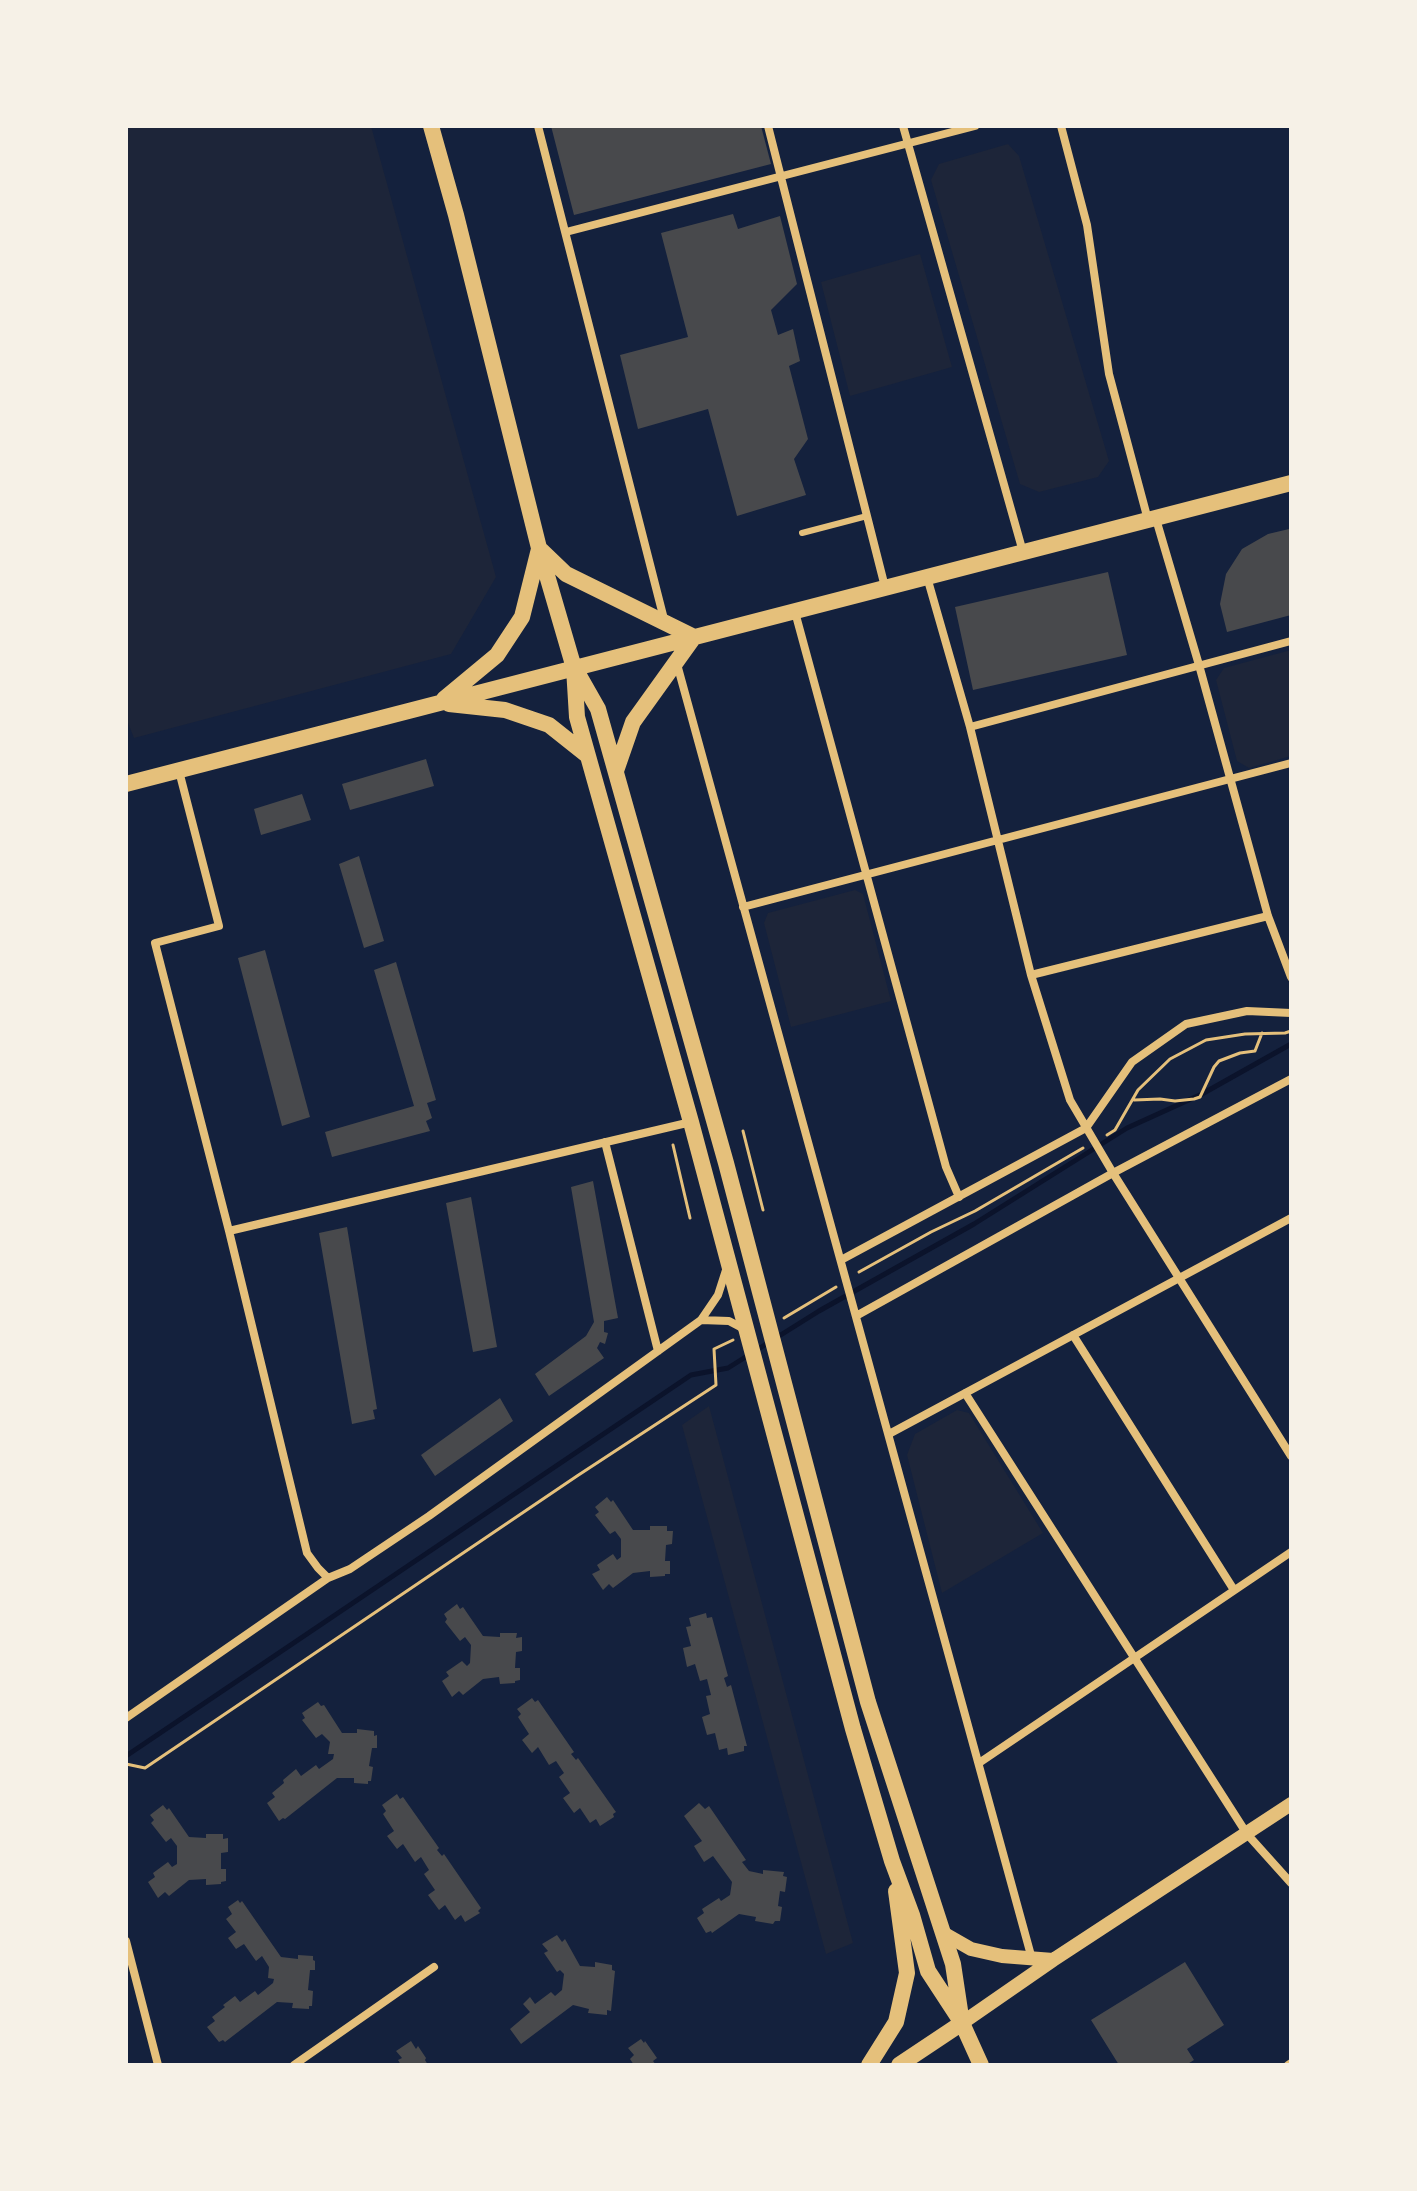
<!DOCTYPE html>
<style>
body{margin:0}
#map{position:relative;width:1417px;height:2191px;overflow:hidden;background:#14213d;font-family:"Sofia Sans Condensed",sans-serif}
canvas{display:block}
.frame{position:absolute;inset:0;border:128px solid #f6f1e7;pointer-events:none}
</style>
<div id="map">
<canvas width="1417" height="2191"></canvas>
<div class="frame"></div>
</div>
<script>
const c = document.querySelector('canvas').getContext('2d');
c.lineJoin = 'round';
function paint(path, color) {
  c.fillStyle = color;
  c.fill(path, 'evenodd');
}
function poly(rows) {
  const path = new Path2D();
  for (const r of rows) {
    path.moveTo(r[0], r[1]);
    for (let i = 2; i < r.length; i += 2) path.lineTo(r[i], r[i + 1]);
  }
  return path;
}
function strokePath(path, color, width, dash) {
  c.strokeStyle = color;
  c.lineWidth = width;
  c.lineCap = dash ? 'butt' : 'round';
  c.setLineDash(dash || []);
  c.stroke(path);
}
const green = poly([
 [126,126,371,126,496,577,451,654,134,738,126,718],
 [1008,144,1019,156,1109,461,1098,477,1039,492,1020,484,931,180,939,164],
 [920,254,952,367,850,396,821,282],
 [1291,650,1291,756,1249,768,1237,761,1216,680,1224,668],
 [855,890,863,894,891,1001,791,1027,764,923,768,913],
 [709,1406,853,1943,826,1954,682,1425],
 [957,1410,969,1413,1043,1533,942,1593,907,1455,915,1434]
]);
const stream = poly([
 [126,1756,691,1375,728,1368,819,1311,974,1224,1127,1128,1202,1094,1291,1044]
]);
const building = poly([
 [551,126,761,126,771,164,574,215],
 [733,214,738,229,780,216,797,284,771,310,778,335,793,329,800,361,789,366,808,439,794,459,806,495,737,516,708,409,638,429,620,355,688,337,661,233],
 [1289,529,1291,537,1291,615,1227,632,1220,604,1226,574,1242,549,1268,534],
 [1108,572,1127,655,973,690,955,607],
 [426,759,434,786,350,810,342,784],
 [302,794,311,820,261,835,254,809],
 [359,856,384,941,364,948,339,864],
 [265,950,310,1117,282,1126,238,958],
 [396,962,436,1100,427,1103,432,1118,426,1121,430,1131,332,1157,325,1132,414,1106,374,970],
 [593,1181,618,1318,604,1321,604,1332,608,1333,605,1344,600,1342,597,1348,604,1358,549,1396,535,1374,586,1336,594,1322,571,1187],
 [471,1197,497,1347,473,1352,446,1203],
 [347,1227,377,1409,373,1410,375,1419,352,1424,319,1233],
 [500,1398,513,1421,435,1476,421,1455],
 [607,1497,611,1502,613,1500,633,1530,650,1530,650,1526,667,1526,667,1531,673,1531,672,1544,666,1545,665,1561,670,1561,670,1574,665,1574,665,1576,650,1577,650,1571,633,1573,613,1588,609,1584,603,1590,592,1574,600,1570,597,1565,613,1554,617,1560,621,1557,621,1539,615,1531,610,1534,595,1515,599,1512,595,1507],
 [457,1604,460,1609,463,1607,483,1636,500,1637,500,1633,517,1633,516,1638,522,1637,522,1651,516,1652,515,1668,520,1668,520,1680,515,1681,515,1683,500,1684,499,1677,483,1679,463,1695,459,1691,452,1697,442,1681,449,1676,446,1672,462,1661,467,1666,470,1663,471,1645,465,1637,460,1641,445,1622,447,1619,444,1614],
 [706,1613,707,1618,712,1617,728,1676,724,1678,727,1687,731,1685,747,1746,744,1746,744,1751,728,1755,727,1748,719,1750,715,1733,707,1735,702,1717,710,1714,706,1696,711,1695,707,1679,700,1681,695,1664,687,1667,683,1648,691,1646,686,1627,691,1626,689,1618],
 [532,1698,535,1702,538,1700,574,1752,571,1754,576,1760,578,1758,616,1812,613,1814,614,1817,600,1826,596,1819,590,1823,580,1808,574,1813,563,1798,570,1793,559,1777,564,1773,556,1761,549,1765,538,1747,532,1753,522,1740,529,1734,518,1717,521,1714,517,1709],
 [318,1702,321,1706,324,1705,342,1733,357,1733,357,1729,374,1731,374,1736,377,1735,377,1748,372,1748,369,1766,373,1767,371,1781,368,1781,368,1784,354,1783,354,1778,337,1778,285,1819,283,1818,279,1821,267,1803,275,1797,272,1793,284,1783,283,1780,296,1769,301,1776,316,1765,319,1769,333,1759,334,1754,328,1754,330,1742,322,1734,316,1738,302,1720,305,1718,302,1713],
 [397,1794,400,1799,403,1797,439,1848,437,1850,442,1856,444,1854,481,1908,478,1911,480,1913,465,1922,461,1915,455,1920,445,1905,439,1910,428,1895,435,1890,424,1874,429,1870,421,1857,415,1862,403,1844,397,1849,387,1836,394,1831,383,1814,386,1811,382,1805],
 [699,1803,705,1809,709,1806,746,1860,742,1862,749,1871,763,1874,763,1870,784,1872,783,1876,787,1877,785,1892,780,1891,778,1906,782,1907,780,1921,775,1921,773,1924,755,1921,756,1917,739,1914,712,1933,711,1931,706,1933,697,1918,704,1913,702,1909,719,1898,721,1901,730,1895,732,1882,713,1856,704,1862,694,1846,702,1841,684,1816],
 [163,1805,167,1810,169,1808,189,1837,206,1838,206,1834,223,1834,223,1839,228,1838,228,1852,221,1853,221,1869,226,1869,226,1881,221,1882,221,1884,206,1885,206,1879,189,1880,169,1896,165,1892,158,1898,148,1882,155,1877,153,1873,168,1862,172,1867,177,1864,177,1846,171,1838,166,1842,151,1823,154,1820,150,1815],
 [238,1900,240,1903,242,1901,281,1957,298,1959,298,1955,313,1956,313,1960,315,1961,315,1970,310,1970,308,1990,313,1991,312,2006,309,2006,309,2009,292,2008,293,2003,277,2002,225,2042,223,2040,219,2042,207,2027,215,2021,212,2017,225,2007,223,2005,235,1996,240,2002,255,1991,258,1995,273,1983,274,1979,268,1978,269,1967,262,1956,256,1961,244,1944,236,1949,228,1938,236,1932,226,1919,232,1914,228,1907],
 [557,1935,562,1942,565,1939,580,1966,595,1967,595,1962,612,1965,612,1970,615,1971,611,2011,607,2010,607,2015,588,2013,589,2009,573,2005,521,2044,510,2029,530,2012,523,2004,530,1997,535,2004,551,1992,555,1996,562,1990,564,1974,560,1970,557,1972,544,1953,548,1951,542,1944],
 [1185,1962,1224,2025,1187,2049,1194,2060,1186,2065,1119,2065,1091,2020],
 [641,2039,644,2043,645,2041,657,2058,653,2061,656,2065,634,2065,630,2059,634,2055,628,2048],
 [411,2041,416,2049,418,2046,426,2058,425,2060,428,2065,401,2065,398,2060,402,2058,396,2051]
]);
const path = poly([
 [1134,1100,1160,1099,1175,1101,1194,1099,1200,1097,1214,1067,1219,1061,1240,1053,1255,1051,1262,1033],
 [743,1131,763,1210],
 [1107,1135,1115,1130,1138,1090,1170,1059,1206,1040,1245,1034,1285,1033,1291,1031],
 [673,1145,690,1218],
 [859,1272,931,1232,975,1211,1083,1148],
 [784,1318,836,1287],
 [126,1764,145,1768,577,1476,716,1385,714,1349,733,1340]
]);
const service = poly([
 [802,533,867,516]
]);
const minor = poly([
 [538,126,665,623],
 [768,126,885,587],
 [903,126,1023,552],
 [1061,126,1087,225,1109,374,1148,520],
 [566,232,975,126],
 [1156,519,1199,665,1268,916,1291,977],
 [927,577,970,727,1031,975,1070,1100,1113,1173,1291,1456],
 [795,612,946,1167,959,1197],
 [677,664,1032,1959],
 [970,727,1291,641],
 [179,771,219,926,155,943,229,1231,307,1553,318,1568,328,1578],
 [743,907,1291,763],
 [1031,975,1268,916],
 [605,1142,658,1351],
 [229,1231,691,1122],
 [841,1260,1086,1128,1132,1062,1186,1024,1247,1011,1291,1013],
 [856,1316,1113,1173,1291,1079],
 [701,1320,729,1321,746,1330],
 [1073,1335,1234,1590],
 [965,1393,1247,1834,1291,1883],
 [889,1434,1291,1218],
 [126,1718,328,1578,350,1569,429,1516,701,1320,718,1295,727,1267],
 [979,1763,1291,1552],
 [126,1941,158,2065],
 [294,2065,434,1967],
 [1288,2065,1291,2063]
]);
const tertiary = poly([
 [943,1933,971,1949,1002,1956,1053,1960],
 [962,2023,1053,1960,1291,1804]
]);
const secondary = poly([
 [431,126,456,215,539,548,574,668,577,717,691,1122,853,1729,892,1861,912,1915,928,1971,962,2023,981,2065],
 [541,550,566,574,694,637,633,722,616,771],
 [577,672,598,709,726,1163,868,1702,953,1964,961,2017],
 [444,699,497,655,522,617,539,549],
 [449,704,505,710,549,725,588,756],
 [126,784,1291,483],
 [869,2065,896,2022,907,1973,896,1891],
 [899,2065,962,2023]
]);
paint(green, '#1d2539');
strokePath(stream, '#0b132b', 5);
paint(building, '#48494c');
strokePath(path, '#e5c07b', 3);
strokePath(service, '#e5c07b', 6);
strokePath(minor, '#e5c07b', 8);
strokePath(tertiary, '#e5c07b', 14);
strokePath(secondary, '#e5c07b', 16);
</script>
